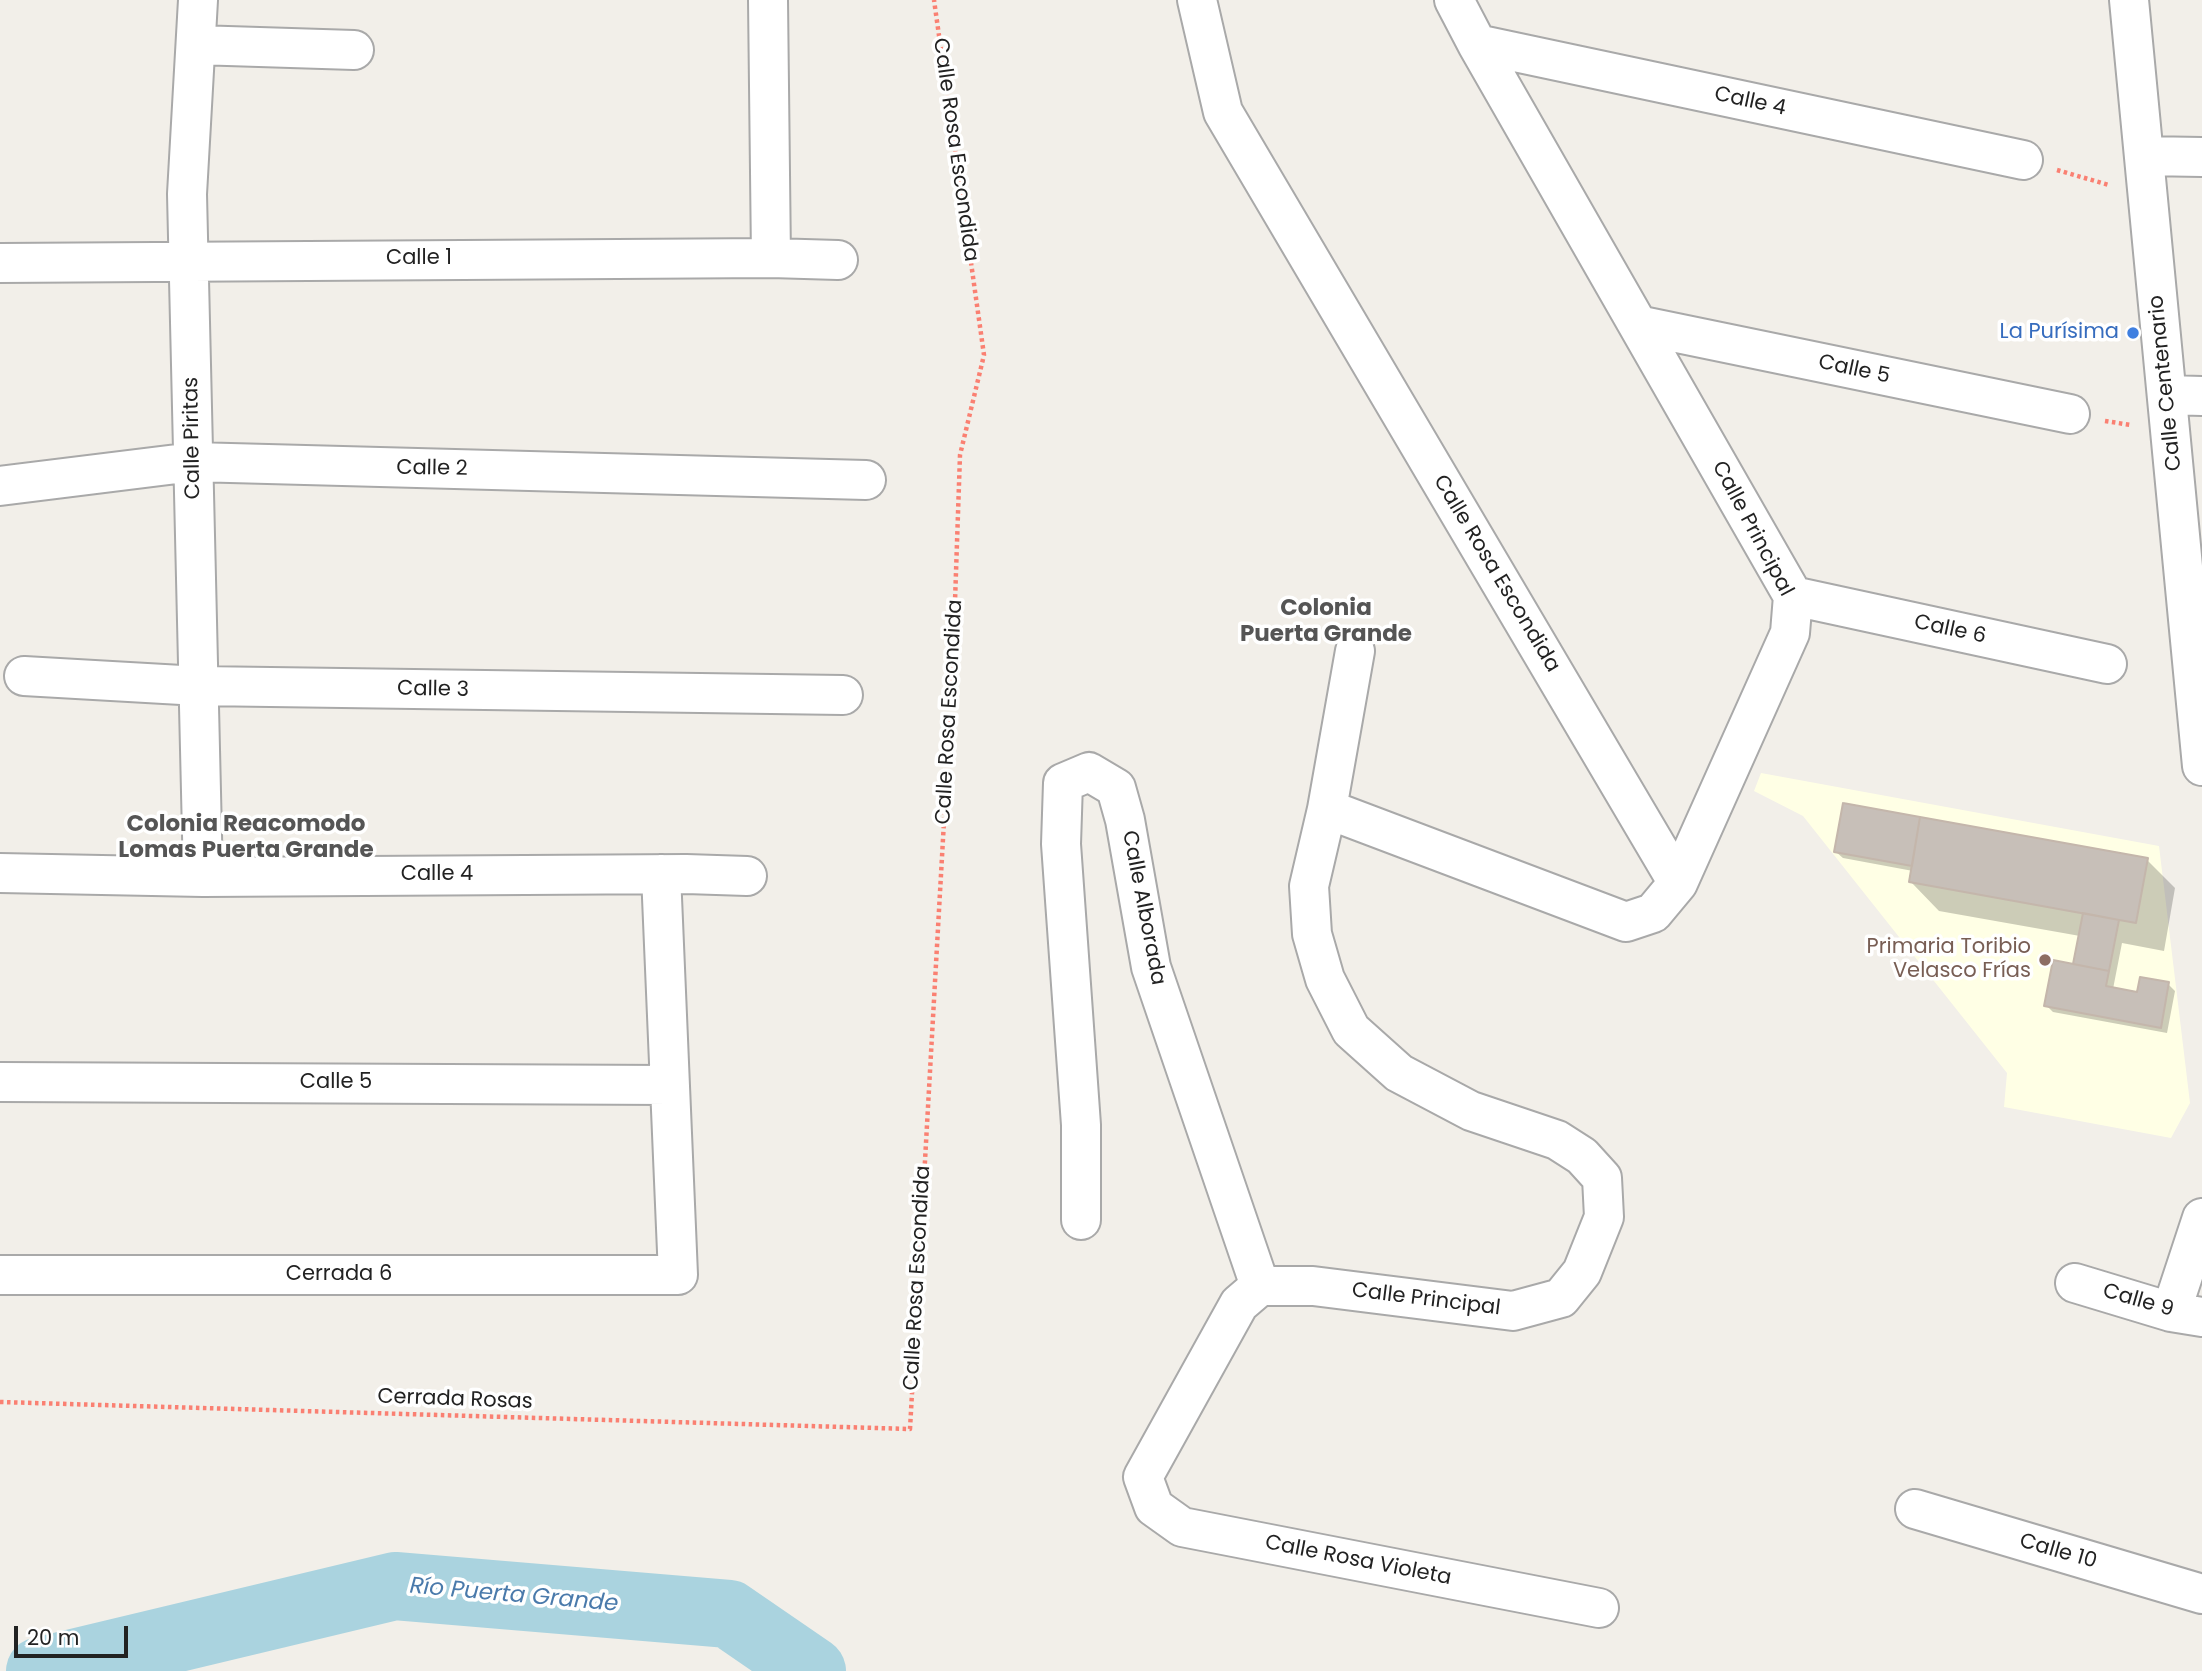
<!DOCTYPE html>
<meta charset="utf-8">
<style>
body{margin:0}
#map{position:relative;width:2202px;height:1671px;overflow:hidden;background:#f2efe9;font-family:Poppins,sans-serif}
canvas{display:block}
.scale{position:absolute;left:14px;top:1626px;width:114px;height:32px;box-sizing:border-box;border:4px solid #222;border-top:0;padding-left:9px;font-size:21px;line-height:24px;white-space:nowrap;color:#222;-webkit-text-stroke:5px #fff;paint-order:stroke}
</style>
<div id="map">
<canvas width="2202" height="1671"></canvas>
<div class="scale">20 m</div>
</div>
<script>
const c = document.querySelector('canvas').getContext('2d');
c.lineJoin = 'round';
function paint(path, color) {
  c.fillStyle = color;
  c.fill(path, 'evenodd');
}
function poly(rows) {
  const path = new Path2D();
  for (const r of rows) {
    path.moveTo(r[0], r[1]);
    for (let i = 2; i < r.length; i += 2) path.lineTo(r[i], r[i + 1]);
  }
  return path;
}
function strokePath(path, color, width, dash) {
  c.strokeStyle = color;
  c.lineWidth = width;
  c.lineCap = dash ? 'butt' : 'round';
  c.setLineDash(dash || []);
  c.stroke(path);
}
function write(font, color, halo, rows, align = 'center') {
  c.font = font + ' Poppins,sans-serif';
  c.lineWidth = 7;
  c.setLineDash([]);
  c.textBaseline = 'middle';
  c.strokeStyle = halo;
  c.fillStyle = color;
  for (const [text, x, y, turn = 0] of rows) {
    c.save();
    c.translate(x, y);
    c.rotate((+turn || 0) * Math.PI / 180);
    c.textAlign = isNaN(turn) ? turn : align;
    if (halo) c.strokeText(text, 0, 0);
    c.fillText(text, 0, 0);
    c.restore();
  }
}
const education = poly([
 [1761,773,2159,846,2190,1103,2171,1138,2004,1107,2007,1073,1803,816,1754,791]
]);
const shadow = poly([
 [1836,852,2147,860,2175,888,2164,951,2122,943,2113,989,2139,994,2168,984,2175,991,2167,1033,2053,1012,2046,1005,2074,966,2080,936,1939,911,1911,882,1913,871,1843,858]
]);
const river = poly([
 [40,1671,395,1586,729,1614,812,1671]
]);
const building = poly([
 [1843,803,1920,817,1912,866,1834,852,1843,803],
 [1920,817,2148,858,2136,923,1909,882,1920,817],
 [2083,913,2119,920,2109,971,2073,964,2083,913],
 [2053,960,2109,971,2106,986,2137,992,2140,977,2169,982,2161,1028,2044,1006,2053,960]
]);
const path = poly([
 [2057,170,2109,185],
 [2105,421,2131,425],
 [0,1402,910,1429,953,660,960,455,984,355,934,0]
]);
const minor = poly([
 [198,0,187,194,203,877],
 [768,0,771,258],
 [1197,0,1223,112,1678,883],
 [2129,0,2202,766],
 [1477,44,2023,160],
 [196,45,354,50],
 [2144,156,2202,157],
 [0,263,771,258,838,260],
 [1638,325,2070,414],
 [2167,395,2202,396],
 [0,486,193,462,866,480],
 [1793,596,2107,664],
 [24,676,199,686,843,695],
 [1327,809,1626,922,1653,913,1678,883,1790,633,1793,596,1477,44,1454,0],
 [0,873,203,877,686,874,747,876],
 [2,1082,670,1085],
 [1081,1220,1081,1125,1061,844,1063,783,1089,772,1116,788,1125,820,1151,967,1260,1286,1239,1304,1143,1477,1154,1507,1182,1527,1599,1608],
 [0,1275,678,1275,661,874],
 [2075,1283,2171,1312,2202,1317],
 [1260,1286,1313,1286,1513,1311,1561,1298,1582,1272,1604,1217,1602,1178,1582,1156,1557,1140,1471,1111,1399,1073,1351,1030,1325,979,1312,934,1309,886,1327,809,1355,651],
 [2171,1312,2202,1218],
 [1915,1509,2202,1594]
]);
const markers = [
 [2133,333,7,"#3f7fe0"],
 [2045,960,7,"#8d6e63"]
];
const streetNames = [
 ["Calle 4",1750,102,12],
 ["Calle Rosa Escondida",955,150,82],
 ["Calle 1",419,259],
 ["Calle 5",1854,370,12],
 ["Calle Centenario",2166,383,-96],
 ["Calle Piritas",193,438,-91],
 ["Calle 2",432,469,1],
 ["Calle Principal",1752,529,62],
 ["Calle Rosa Escondida",1496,574,59],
 ["Calle 6",1950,630,12],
 ["Calle 3",433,690,1],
 ["Calle Rosa Escondida",950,712,-87],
 ["Calle 4",437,875],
 ["Calle Alborada",1143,908,79],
 ["Calle 5",336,1083],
 ["Cerrada 6",339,1275],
 ["Calle Rosa Escondida",918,1278,-87],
 ["Calle Principal",1426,1300,7],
 ["Calle 9",2138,1301,16],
 ["Cerrada Rosas",455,1400,2],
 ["Calle 10",2058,1552,16],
 ["Calle Rosa Violeta",1358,1561,11]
];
const shopNames = [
 ["La Purísima",2119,333]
];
const educationNames = [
 ["Primaria Toribio",2031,948],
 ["Velasco Frías",2031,972]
];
const neighbourhoodNames = [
 ["Colonia",1326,609],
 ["Puerta Grande",1326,635],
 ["Colonia Reacomodo",246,825],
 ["Lomas Puerta Grande",246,851]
];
const waterNames = [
 ["Río Puerta Grande",514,1596,5]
];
paint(education, '#ffffe5');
paint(shadow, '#0003');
strokePath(river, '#aad3df', 68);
paint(building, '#c7bfb8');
strokePath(building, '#c4b6ab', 2);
strokePath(minor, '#a9a9a9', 42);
strokePath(path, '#fa8072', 4.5, [3.5, 3.5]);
strokePath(minor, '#fff', 38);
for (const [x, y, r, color] of markers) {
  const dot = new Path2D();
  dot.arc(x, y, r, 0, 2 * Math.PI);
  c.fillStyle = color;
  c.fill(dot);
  strokePath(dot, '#fff', 2.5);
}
write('21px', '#222', '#fff', streetNames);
write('21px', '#366cbe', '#fff', shopNames, 'right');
write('21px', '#785e54', '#fff', educationNames, 'right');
write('bold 23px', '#555', '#fff', neighbourhoodNames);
write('italic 23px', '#4a7aab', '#fff', waterNames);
</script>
